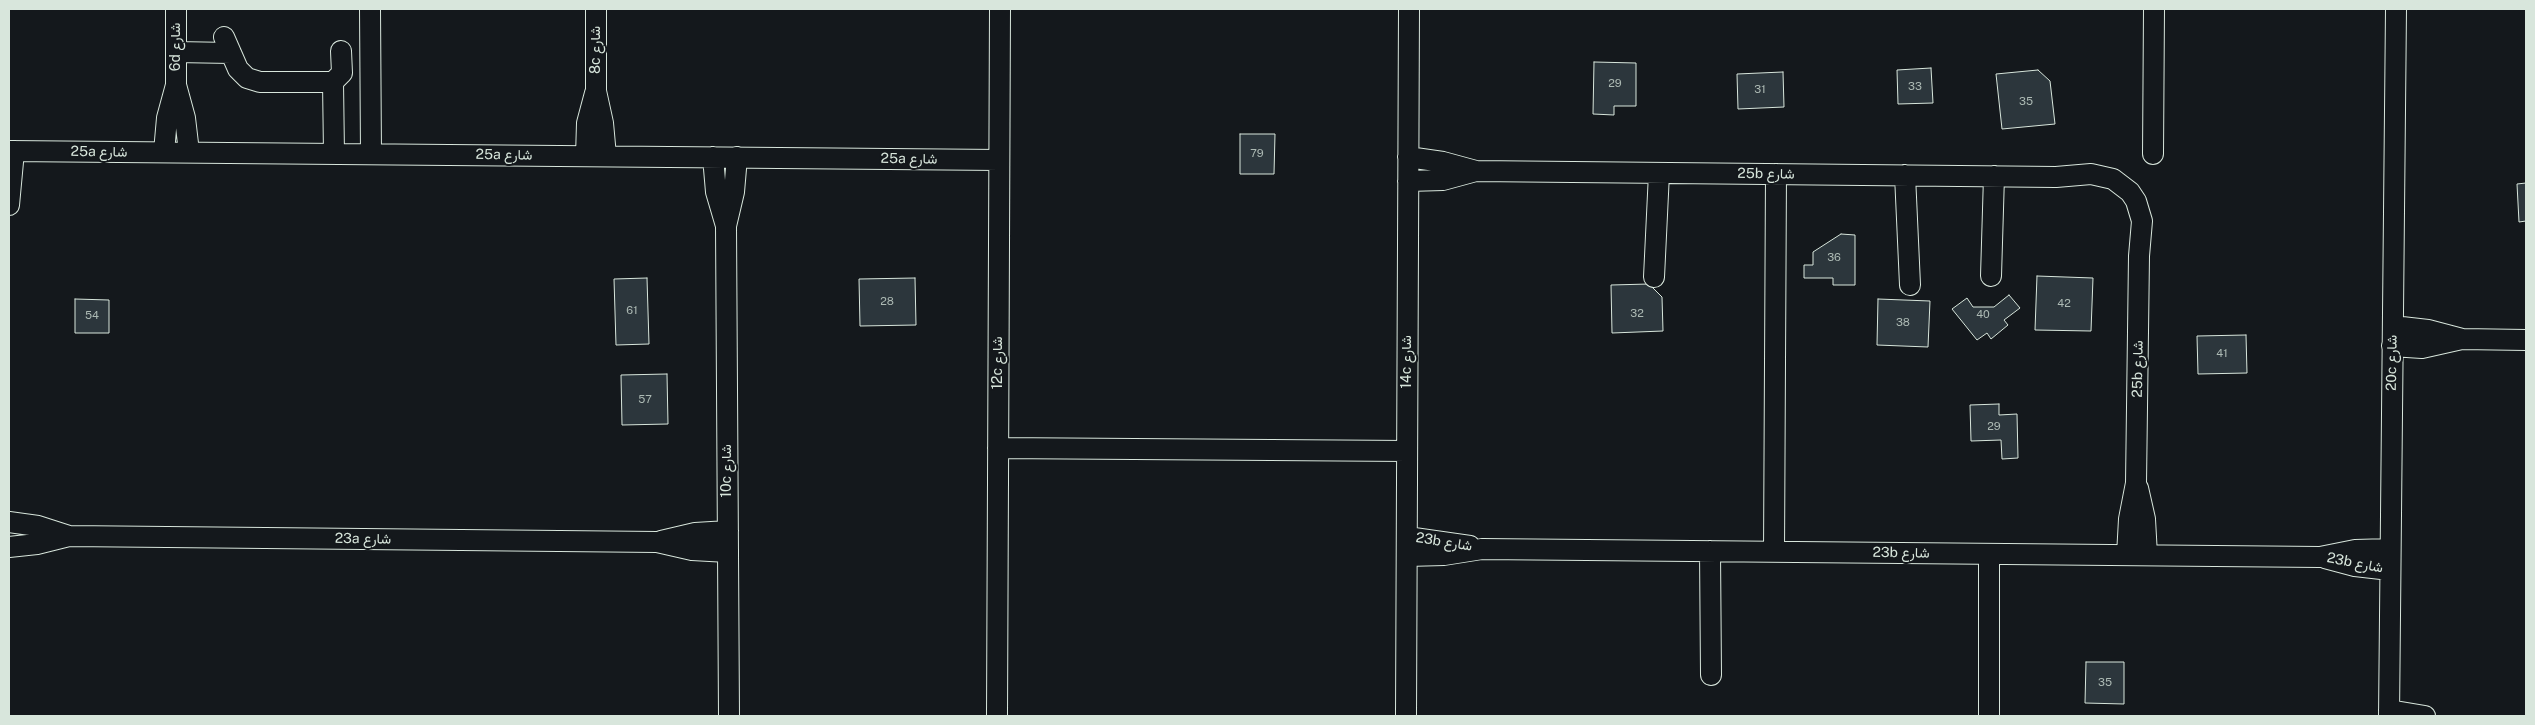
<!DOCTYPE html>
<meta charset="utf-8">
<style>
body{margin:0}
#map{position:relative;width:2535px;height:725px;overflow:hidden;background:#14181c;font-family:"Public Sans",sans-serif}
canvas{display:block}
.frame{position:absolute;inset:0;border:10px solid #d8e6dc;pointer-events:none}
</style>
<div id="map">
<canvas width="2535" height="725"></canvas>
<div class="frame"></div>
</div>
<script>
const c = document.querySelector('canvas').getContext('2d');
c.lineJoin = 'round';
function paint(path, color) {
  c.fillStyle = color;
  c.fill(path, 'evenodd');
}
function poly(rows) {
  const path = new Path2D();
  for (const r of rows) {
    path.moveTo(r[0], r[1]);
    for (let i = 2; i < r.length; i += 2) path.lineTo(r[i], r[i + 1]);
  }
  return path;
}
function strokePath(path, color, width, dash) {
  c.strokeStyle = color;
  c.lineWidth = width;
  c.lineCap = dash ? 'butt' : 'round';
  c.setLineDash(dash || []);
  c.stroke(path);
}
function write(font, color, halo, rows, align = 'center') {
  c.font = font + ' "Public Sans",Vazirmatn,sans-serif';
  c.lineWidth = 4;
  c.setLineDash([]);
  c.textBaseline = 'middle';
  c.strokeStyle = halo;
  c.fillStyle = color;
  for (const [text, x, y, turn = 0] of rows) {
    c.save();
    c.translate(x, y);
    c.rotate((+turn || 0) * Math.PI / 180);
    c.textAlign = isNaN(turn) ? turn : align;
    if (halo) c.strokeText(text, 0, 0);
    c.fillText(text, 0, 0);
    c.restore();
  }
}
const building = poly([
 [1594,62,1636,63,1636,106,1614,106,1614,115,1593,114,1594,62],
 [1931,68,1933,103,1898,104,1897,70,1931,68],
 [2038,70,2050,81,2055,124,2002,129,1996,74,2038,70],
 [1783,72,1784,107,1738,109,1737,74,1783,72],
 [1240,134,1275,134,1274,174,1240,174,1240,134],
 [2526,183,2526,221,2519,222,2517,184,2526,183],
 [1841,234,1855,235,1855,285,1833,285,1833,278,1804,278,1804,265,1813,265,1813,252,1841,234],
 [2037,276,2093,278,2091,331,2035,330,2037,276],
 [647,278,649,344,616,345,614,279,647,278],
 [915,278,916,325,860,326,859,279,915,278],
 [1649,284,1662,297,1663,331,1612,333,1611,285,1649,284],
 [2009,295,2020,308,2004,320,2008,325,1991,339,1987,333,1977,340,1952,309,1967,298,1973,307,1994,307,2009,295],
 [75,299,109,300,109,333,75,333,75,299],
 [1878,299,1930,301,1928,347,1877,345,1878,299],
 [2246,335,2247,373,2198,374,2197,336,2246,335],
 [667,374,668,424,622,425,621,375,667,374],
 [1999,404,1999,415,2017,414,2018,458,2002,459,2001,440,1971,441,1970,405,1999,404],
 [2086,662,2124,662,2124,704,2085,703,2086,662]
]);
const minor = poly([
 [176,9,176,85,185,118,189,152],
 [370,9,371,154],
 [596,9,596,91,603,123,606,156],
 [224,37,238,69,247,78,260,82,333,82,342,73,341,51],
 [176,52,231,53],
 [333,82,334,154],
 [9,151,999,160],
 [164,152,167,118,176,85],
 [2153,154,2154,9],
 [586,156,587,123,595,93],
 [713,157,716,192,726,226],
 [1408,157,1443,162,1476,171,2056,177,2091,174,2113,179,2130,192,2136,201,2142,221,2139,256,2136,483,2129,519,2127,555],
 [1905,175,1910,285],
 [1408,181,1443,180,1476,171],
 [9,205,14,151],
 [1991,276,1994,176],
 [1654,277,1659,173],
 [2393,326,2428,330,2462,339],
 [2392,346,2422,348,2462,339,2526,340],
 [998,448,1407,451],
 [2138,488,2145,519,2147,555],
 [9,522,38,526,69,536],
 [1407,537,1470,546],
 [661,541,695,533,728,531],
 [9,547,37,544,69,536,657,542,692,550,728,552],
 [1710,551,1711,675],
 [1774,552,1776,174],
 [1989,554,1989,716],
 [1407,556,1444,555,1482,549,2320,557,2355,550,2390,549],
 [2325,558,2355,566,2390,570],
 [2389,710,2425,716],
 [729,716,726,226,734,192,737,157],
 [997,716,1000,9],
 [1406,716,1409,9],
 [2389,716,2396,9]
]);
const numberNames = [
 ["29",1615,84],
 ["33",1915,87],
 ["31",1760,90],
 ["35",2026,102],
 ["79",1257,154],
 ["36",1834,258],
 ["28",887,302],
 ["42",2064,304],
 ["61",632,311],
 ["32",1637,314],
 ["40",1983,315],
 ["54",92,316],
 ["38",1903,323],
 ["41",2222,354],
 ["57",645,400],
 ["29",1994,427],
 ["35",2105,683]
];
const streetNames = [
 ["6d شارع",176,47,-90],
 ["8c شارع",596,50,-90],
 ["25a شارع",99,152,1],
 ["25a شارع",504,155,1],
 ["25a شارع",909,159,1],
 ["25b شارع",1766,174,1],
 ["14c شارع",1407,362,-90],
 ["12c شارع",998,363,-90],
 ["20c شارع",2392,363,-89],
 ["25b شارع",2138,369,-89],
 ["10c شارع",727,471,-90],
 ["23a شارع",363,539,1],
 ["23b شارع",1444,542,9],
 ["23b شارع",1901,553,1],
 ["23b شارع",2355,563,11]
];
paint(building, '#2c363c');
strokePath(building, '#d8e6dc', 1);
strokePath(minor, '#d8e6dc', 22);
strokePath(minor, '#14181c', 20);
write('11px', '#adbab4', null, numberNames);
write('14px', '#d8e6dc', '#14181c', streetNames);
</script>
